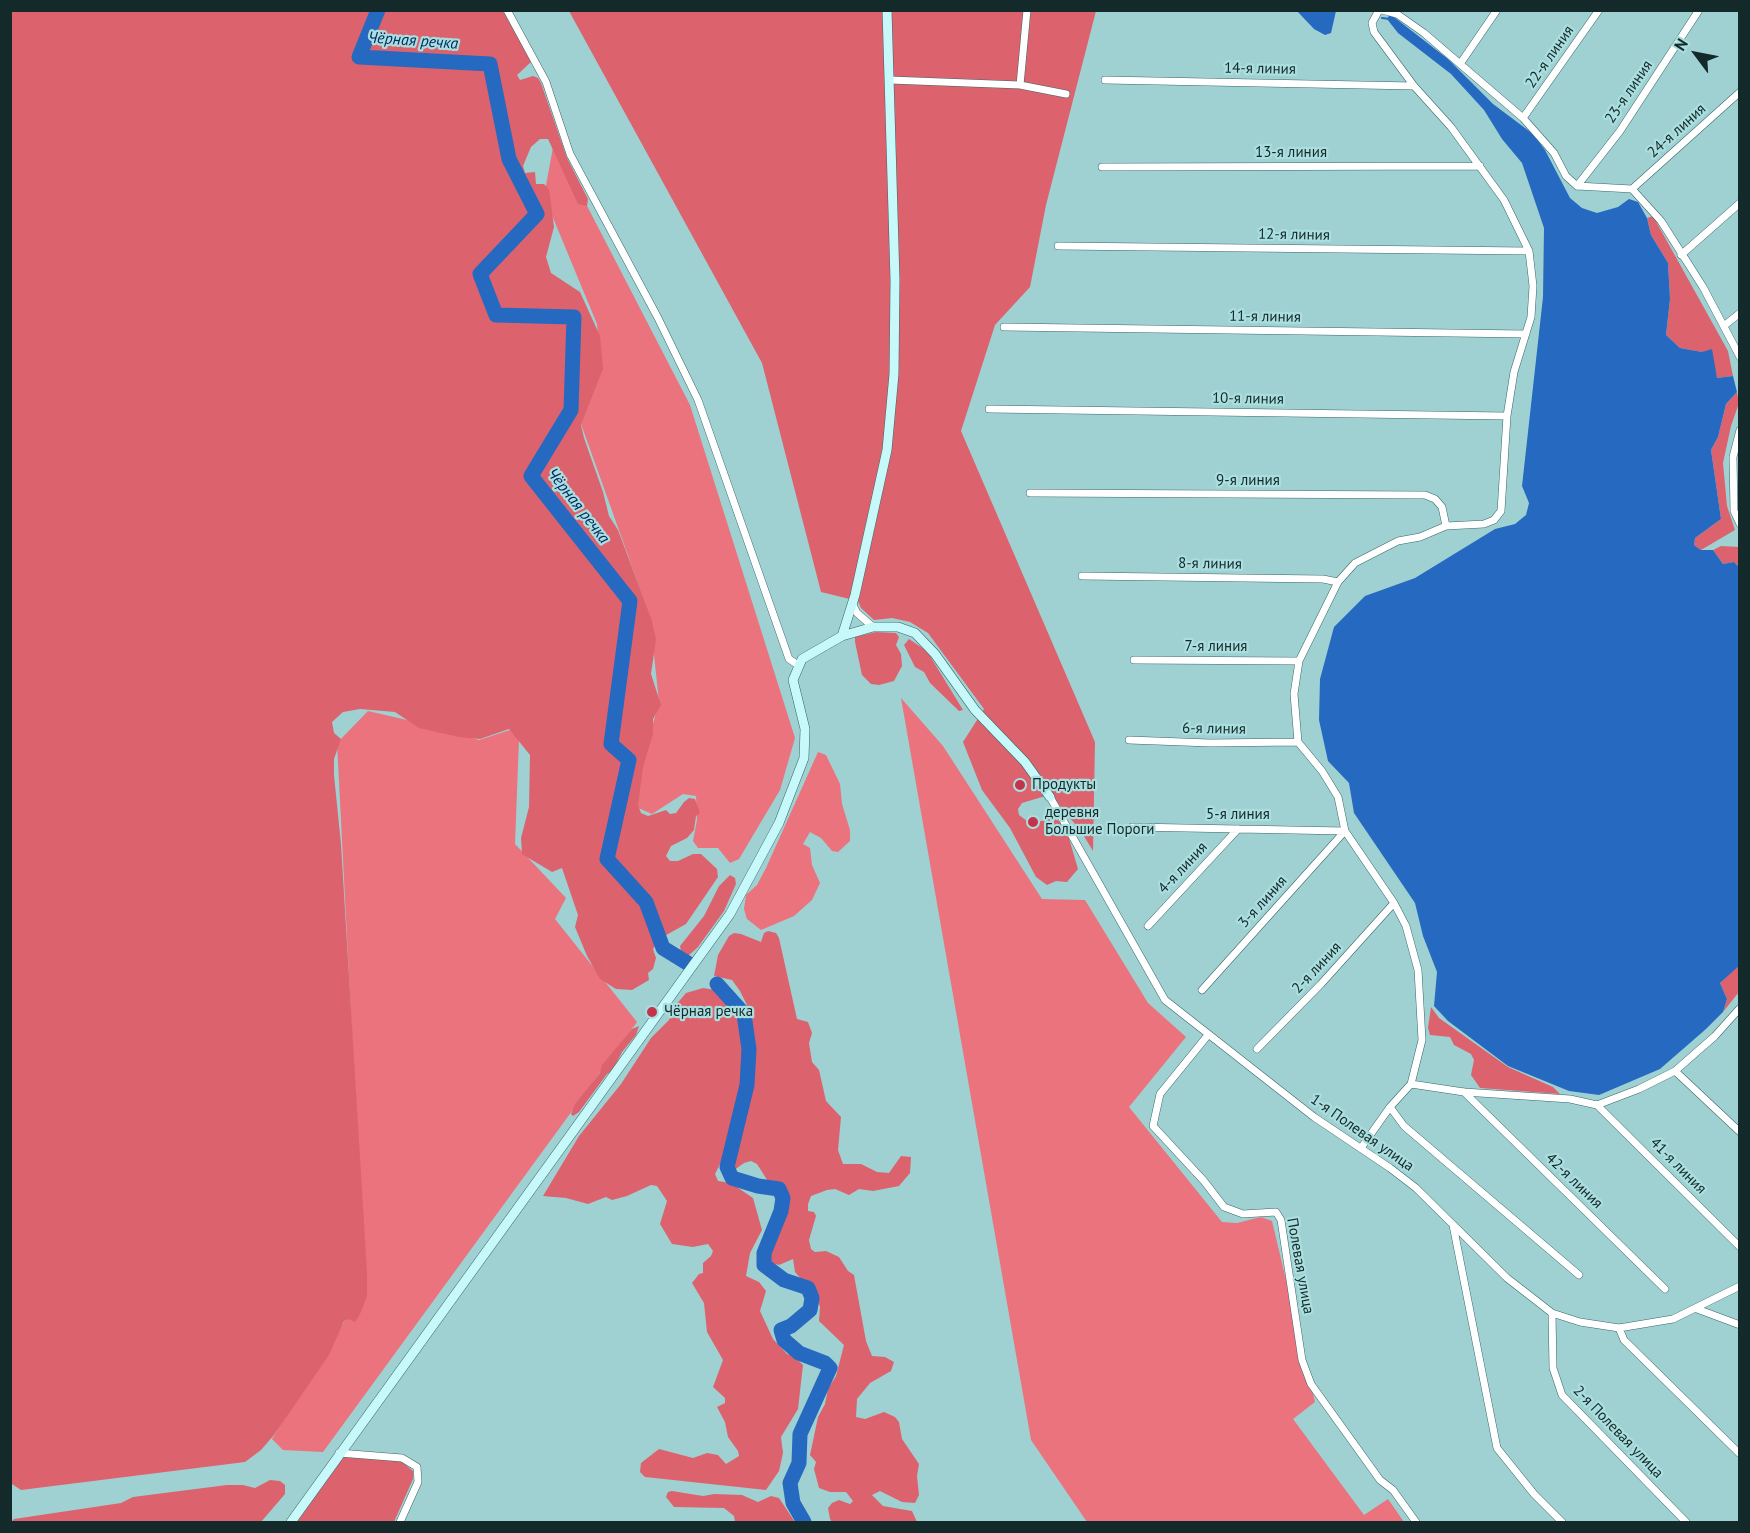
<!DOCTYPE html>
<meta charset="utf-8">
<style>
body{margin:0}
#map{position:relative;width:1750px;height:1533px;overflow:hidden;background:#9fd1d2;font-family:"PT Sans",sans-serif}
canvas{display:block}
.frame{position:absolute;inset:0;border:12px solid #142929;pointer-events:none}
.north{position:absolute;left:1666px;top:24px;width:60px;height:60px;-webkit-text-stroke:4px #abdedf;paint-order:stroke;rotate:302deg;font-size:16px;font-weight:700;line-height:24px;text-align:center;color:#142929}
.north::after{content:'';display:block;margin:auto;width:21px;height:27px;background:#142929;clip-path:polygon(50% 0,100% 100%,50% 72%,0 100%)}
</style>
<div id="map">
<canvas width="1750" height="1533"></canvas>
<div class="frame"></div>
<div class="north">N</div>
</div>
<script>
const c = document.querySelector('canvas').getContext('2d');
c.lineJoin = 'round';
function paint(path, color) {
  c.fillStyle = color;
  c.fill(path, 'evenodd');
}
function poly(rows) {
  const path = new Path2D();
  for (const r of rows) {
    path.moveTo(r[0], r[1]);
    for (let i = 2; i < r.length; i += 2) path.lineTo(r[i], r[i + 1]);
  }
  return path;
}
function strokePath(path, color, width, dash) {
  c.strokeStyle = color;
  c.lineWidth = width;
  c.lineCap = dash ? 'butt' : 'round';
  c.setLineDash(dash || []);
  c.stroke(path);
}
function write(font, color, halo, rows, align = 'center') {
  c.font = font + ' "PT Sans",sans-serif';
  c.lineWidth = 4.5;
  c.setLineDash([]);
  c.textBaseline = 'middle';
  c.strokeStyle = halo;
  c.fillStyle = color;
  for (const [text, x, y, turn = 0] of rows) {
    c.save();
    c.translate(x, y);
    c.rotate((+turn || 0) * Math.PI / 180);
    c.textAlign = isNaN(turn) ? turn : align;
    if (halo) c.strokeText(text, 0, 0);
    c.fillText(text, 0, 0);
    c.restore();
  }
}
const green = poly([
 [554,142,690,405,795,738,780,790,739,859,730,863,718,848,698,848,693,841,697,820,696,796,683,794,652,814,636,807,640,770,659,702,650,617,581,424,601,373,597,324,544,196],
 [901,698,943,746,1042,899,1085,900,1148,1003,1186,1037,1129,1107,1222,1222,1237,1223,1261,1217,1272,1221,1315,1402,1293,1419,1364,1515,1388,1499,1404,1522,1087,1522,1031,1440],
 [368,711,429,725,479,740,510,730,519,739,515,844,566,898,555,919,637,1022,323,1452,283,1450,272,1439,365,1288,337,743],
 [818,752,826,755,840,784,842,804,850,830,850,841,838,852,832,851,821,838,810,832,803,844,810,848,812,865,820,883,812,900,794,916,761,930,747,919,744,909,746,895,757,885,766,868]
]);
const forest = poly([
 [10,11,505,11,527,49,531,62,517,75,520,80,533,76,538,78,541,83,567,158,588,199,587,206,578,204,548,139,540,139,531,147,523,166,525,173,535,172,536,184,544,184,549,189,554,227,546,257,551,273,580,292,600,336,603,369,581,425,584,438,603,492,609,516,618,530,651,618,656,639,651,674,661,705,653,719,653,734,643,767,638,805,641,813,648,816,666,810,670,814,676,813,684,802,689,798,695,799,700,813,696,816,694,830,687,838,671,846,666,856,670,861,678,861,693,854,701,854,717,869,718,877,686,924,659,939,653,949,656,958,653,969,648,973,649,980,632,990,616,989,600,979,587,956,575,927,578,915,562,868,552,872,522,854,521,838,529,807,530,755,509,729,480,739,459,737,419,728,395,712,360,709,343,712,332,722,334,733,341,739,334,759,334,775,341,844,367,1273,367,1296,360,1314,355,1322,349,1319,344,1321,329,1355,274,1435,261,1450,245,1462,21,1490,12,1484,10,1479],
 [569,11,1096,11,1046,205,1030,287,995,325,961,431,1095,742,1093,851,1079,828,1064,812,1052,794,1022,803,1018,809,1019,815,1031,824,1052,818,1059,821,1068,835,1078,869,1067,882,1056,881,1047,885,1036,877,1010,828,982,790,963,742,984,709,928,633,910,622,892,618,874,620,861,608,858,601,821,592,762,363],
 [1653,216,1728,351,1733,376,1717,378,1714,367,1702,352,1680,348,1666,335,1670,299,1668,263,1651,235,1647,218],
 [1737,392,1739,403,1731,426,1723,463,1727,506,1735,530,1701,550,1694,545,1695,538,1721,519,1711,450,1718,437,1726,404],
 [1721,546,1739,547,1739,567,1734,562,1723,564,1713,550],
 [876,632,896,633,899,637,896,645,901,654,902,666,894,681,879,685,871,684,862,675,855,642,855,637],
 [909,639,927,651,963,710,959,711,930,683,924,672,915,667,904,645],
 [730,875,735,878,736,884,724,911,698,947,689,955,682,956,680,946,704,916,719,886],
 [768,931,776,933,779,938,797,1019,808,1022,812,1033,809,1043,812,1062,819,1070,826,1101,841,1117,838,1150,843,1164,861,1164,877,1172,889,1173,901,1156,911,1157,910,1173,899,1186,873,1191,859,1189,849,1195,835,1189,827,1190,811,1196,808,1204,808,1211,814,1212,816,1216,809,1240,811,1249,815,1252,826,1251,839,1257,848,1271,854,1275,866,1341,872,1356,885,1357,894,1362,891,1371,870,1383,857,1399,856,1417,865,1419,884,1412,895,1417,899,1422,902,1439,919,1464,917,1476,919,1495,915,1503,902,1502,880,1491,872,1495,883,1506,912,1511,917,1522,832,1522,830,1519,828,1508,832,1503,839,1500,850,1504,853,1501,846,1492,830,1492,819,1488,814,1469,816,1462,810,1455,818,1417,825,1404,828,1389,836,1376,844,1345,819,1321,820,1307,812,1284,802,1280,795,1272,793,1259,779,1265,772,1263,769,1258,780,1227,786,1194,771,1186,757,1164,751,1161,744,1163,733,1171,737,1152,732,1152,725,1154,715,1174,718,1181,731,1183,753,1198,762,1230,750,1253,746,1276,759,1282,766,1291,760,1311,773,1339,787,1354,794,1356,803,1365,798,1409,781,1437,783,1453,779,1471,766,1490,645,1477,640,1472,641,1463,659,1449,693,1458,707,1453,718,1455,726,1464,739,1456,738,1451,728,1437,725,1422,717,1407,725,1403,725,1398,713,1387,723,1360,707,1332,704,1303,692,1283,699,1274,703,1273,703,1263,711,1256,713,1251,708,1244,693,1247,672,1244,660,1224,667,1201,657,1186,651,1185,627,1196,612,1200,606,1197,588,1204,566,1198,543,1196,579,1136,621,1084,651,1038,669,1020,675,1006,686,993,703,988,722,991,736,1001,746,1028,750,1025,753,1017,740,991,732,980,714,976,715,971,718,955,729,936,734,933,741,934,761,942,764,933],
 [1739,965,1739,992,1723,1012,1727,999,1720,983],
 [1431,1007,1439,1018,1508,1067,1553,1087,1560,1094,1480,1088,1471,1075,1474,1060,1471,1054,1454,1045,1450,1037,1430,1035,1428,1028],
 [639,1026,636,1035,622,1052,613,1070,607,1074,579,1112,573,1116,571,1114,575,1104,600,1073,602,1065,632,1029],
 [340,1456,401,1461,413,1471,413,1479,394,1522,293,1522],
 [270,1480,280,1481,285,1485,285,1494,261,1522,11,1522,14,1519,121,1503,133,1497,227,1485,243,1485,255,1488],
 [672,1491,703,1496,714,1494,742,1495,758,1502,771,1496,779,1498,795,1522,735,1522,734,1516,724,1508,674,1507,666,1497,668,1492]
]);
const water = poly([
 [1297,11,1336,11,1331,33,1325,35,1314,29],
 [1390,14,1448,59,1493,104,1533,134,1545,150,1570,198,1582,208,1597,213,1618,207,1629,199,1638,202,1647,218,1651,235,1668,263,1670,299,1666,335,1680,348,1702,352,1712,349,1717,378,1733,376,1737,392,1726,404,1718,437,1711,450,1721,519,1695,538,1694,545,1701,550,1713,550,1723,564,1734,562,1739,567,1740,965,1720,983,1727,999,1723,1012,1706,1029,1660,1069,1599,1095,1569,1091,1508,1066,1448,1021,1434,1006,1437,972,1423,936,1415,903,1354,813,1349,783,1328,761,1319,720,1320,679,1334,627,1365,596,1415,578,1495,529,1515,524,1526,515,1529,503,1522,486,1543,297,1544,228,1522,163,1502,139,1484,110,1451,74,1398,33,1387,19]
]);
const stream = poly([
 [1382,18,1390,19]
]);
const river = poly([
 [378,10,359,57,490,64,509,159,537,214,480,274,496,315,574,317,571,410,531,476,630,601,611,744,629,760,607,859,646,902,663,948,689,964],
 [717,984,744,1014,749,1049,747,1085,727,1167,732,1178,758,1186,779,1189,783,1198,781,1211,764,1253,764,1265,784,1280,808,1288,812,1298,810,1310,791,1326,781,1330,784,1340,799,1353,825,1363,830,1368,800,1434,799,1463,790,1483,793,1503,804,1522]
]);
const street = poly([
 [507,10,546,82,570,154,658,318,698,400,789,659,798,665],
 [1382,10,1397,14,1424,33,1523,118,1554,153,1566,176,1577,186,1632,189,1661,221,1703,287,1740,357],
 [1460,64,1497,10],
 [890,80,1020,85,1066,94],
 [1105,80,1414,86],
 [1020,85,1027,10],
 [1523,118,1599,10],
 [1102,167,1480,166],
 [1577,186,1620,131,1699,10],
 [1632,189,1740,92],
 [1058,246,1529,251],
 [1681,255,1740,203],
 [1725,325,1740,313],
 [1004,327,1526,334],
 [989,409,1507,416],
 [1740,430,1733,457,1734,511,1740,524],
 [1030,493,1425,495,1435,499,1442,507,1446,526],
 [1082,576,1323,579,1338,582],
 [852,603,857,613,873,627],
 [1134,660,1299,661],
 [1129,740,1210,743,1298,742],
 [1050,797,1165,1000,1314,1117,1390,1168,1416,1188,1507,1278,1552,1313,1580,1322,1619,1328,1673,1319,1740,1286],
 [1132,827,1345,831],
 [1148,926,1238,829],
 [1202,990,1345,831],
 [1208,1035,1160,1094,1153,1126,1204,1181,1224,1207,1243,1214,1276,1212,1281,1220,1302,1360,1311,1384,1380,1480,1393,1490,1416,1522],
 [1257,1049,1321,984,1394,903],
 [1675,1071,1740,1132],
 [1411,1084,1464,1092,1570,1099,1597,1105,1639,1089,1675,1071,1715,1036,1740,1008],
 [1464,1092,1665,1289],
 [1597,1105,1740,1247],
 [1390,1107,1404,1126,1579,1275],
 [1361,1148,1390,1107,1411,1084,1422,1040,1418,970,1406,926,1394,903,1345,831,1338,797,1322,771,1298,742,1294,694,1299,661,1338,582,1355,563,1398,541,1420,537,1446,526,1484,524,1494,520,1501,511,1507,416,1514,372,1531,317,1533,286,1529,251,1504,200,1451,127,1414,86,1374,32,1372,23,1379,10],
 [1453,1225,1497,1448,1534,1494,1562,1522],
 [1697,1309,1740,1325],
 [1552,1313,1553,1368,1562,1395,1686,1522],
 [1619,1328,1624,1340,1740,1454],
 [339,1453,402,1458,417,1467,418,1482,400,1522]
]);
const secondary = poly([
 [842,636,855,595,887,450,894,374,895,280,887,10],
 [291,1522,730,914,779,823,804,758,805,729,793,680,802,659,842,636,873,627,898,627,915,633,935,654,975,710,1025,762,1050,797]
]);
const markers = [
 [1020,785,6,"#c3334a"],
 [1033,822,6,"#c3334a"],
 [652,1012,6,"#c3334a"]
];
const streetNames = [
 ["22-я линия",1550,57,-55],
 ["14-я линия",1260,69,1],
 ["23-я линия",1629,92,-56],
 ["24-я линия",1677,131,-42],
 ["13-я линия",1291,153],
 ["12-я линия",1294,235,1],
 ["11-я линия",1265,317,1],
 ["10-я линия",1248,399,1],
 ["9-я линия",1248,481],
 ["8-я линия",1210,564,1],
 ["7-я линия",1216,647],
 ["6-я линия",1214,729,1],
 ["5-я линия",1238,815],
 ["4-я линия",1183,868,-47],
 ["3-я линия",1263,902,-48],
 ["2-я линия",1317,968,-47],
 ["1-я Полевая улица",1362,1133,35],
 ["41-я линия",1678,1166,45],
 ["42-я линия",1574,1181,44],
 ["Полевая улица",1300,1266,80],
 ["2-я Полевая улица",1618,1432,46]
];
const poiNames = [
 ["Продукты",1032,785],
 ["деревня",1045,813],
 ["Большие Пороги",1045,830],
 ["Чёрная речка",664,1012]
];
const waterNames = [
 ["Чёрная речка",413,41,4],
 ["Чёрная речка",578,506,52]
];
paint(green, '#eb737d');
paint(forest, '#dc636e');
paint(water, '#2669c0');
strokePath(stream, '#2669c0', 2);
strokePath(river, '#2669c0', 15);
strokePath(street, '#376768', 8);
strokePath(secondary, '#376768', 10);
strokePath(street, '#fff', 7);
strokePath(secondary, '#c7f9fa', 9);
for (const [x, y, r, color] of markers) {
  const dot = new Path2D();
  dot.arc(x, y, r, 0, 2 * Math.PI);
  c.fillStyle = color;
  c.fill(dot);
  strokePath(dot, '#abdedf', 2);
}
write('15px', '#142929', '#abdedf', streetNames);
write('15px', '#142929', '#abdedf', poiNames, 'left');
write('italic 16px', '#002b63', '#abdedf', waterNames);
</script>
